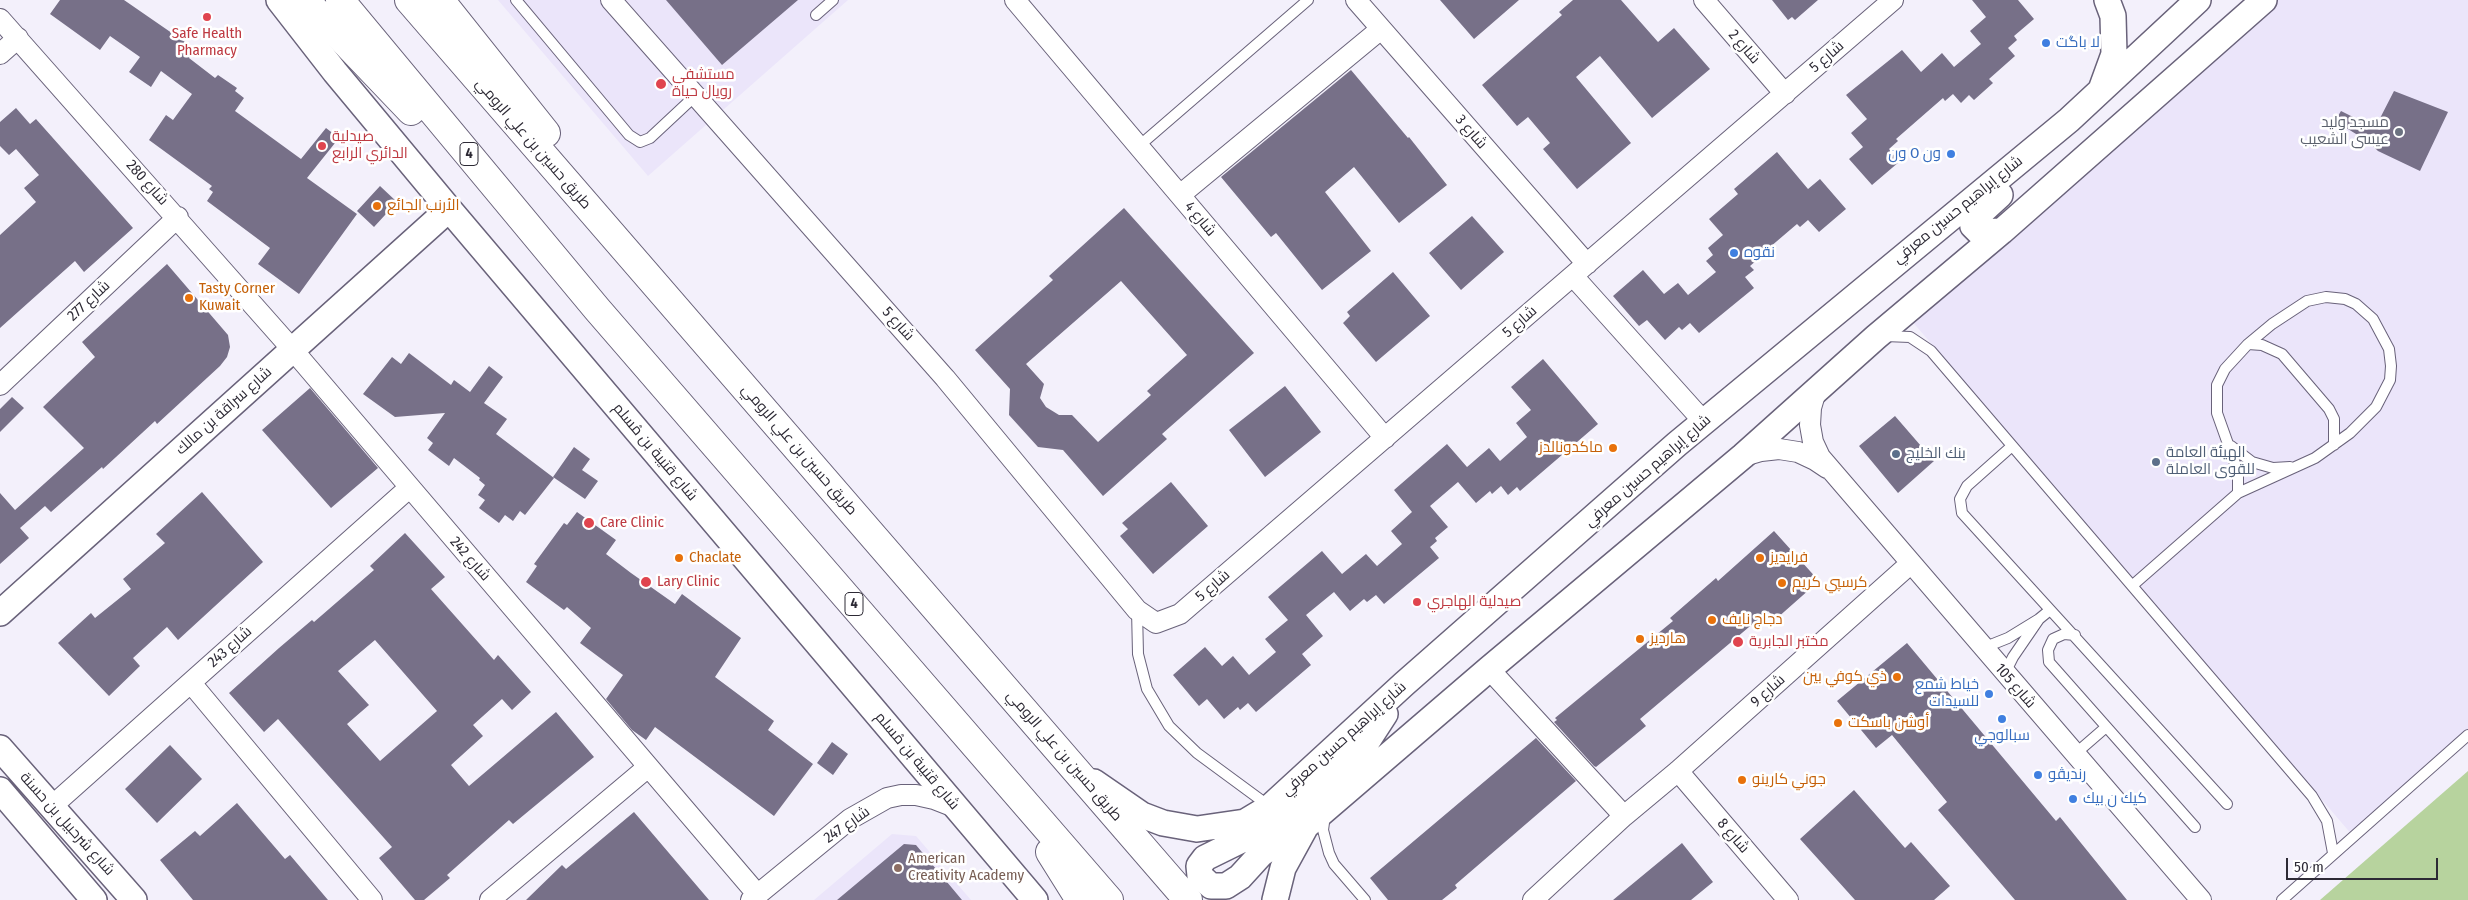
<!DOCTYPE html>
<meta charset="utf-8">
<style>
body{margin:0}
#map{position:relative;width:2468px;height:900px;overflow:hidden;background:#f3f0fb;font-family:"Fira Sans Condensed",sans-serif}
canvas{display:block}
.scale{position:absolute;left:2286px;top:858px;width:152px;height:22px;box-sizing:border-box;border:2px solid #2d2a35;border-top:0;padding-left:6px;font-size:15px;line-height:18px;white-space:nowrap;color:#2d2a35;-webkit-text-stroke:4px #fff;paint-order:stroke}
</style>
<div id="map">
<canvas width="2468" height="900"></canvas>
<div class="scale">50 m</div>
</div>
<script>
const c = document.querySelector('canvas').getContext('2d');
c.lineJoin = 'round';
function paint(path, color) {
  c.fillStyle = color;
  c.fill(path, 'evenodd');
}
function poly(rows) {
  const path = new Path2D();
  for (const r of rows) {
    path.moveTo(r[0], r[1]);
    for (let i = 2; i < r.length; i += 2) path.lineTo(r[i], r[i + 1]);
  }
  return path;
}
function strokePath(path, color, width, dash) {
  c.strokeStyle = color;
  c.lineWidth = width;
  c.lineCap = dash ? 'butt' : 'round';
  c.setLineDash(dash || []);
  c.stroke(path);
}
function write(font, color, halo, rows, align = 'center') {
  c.font = font + ' "Fira Sans Condensed",Cairo,sans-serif';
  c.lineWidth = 5;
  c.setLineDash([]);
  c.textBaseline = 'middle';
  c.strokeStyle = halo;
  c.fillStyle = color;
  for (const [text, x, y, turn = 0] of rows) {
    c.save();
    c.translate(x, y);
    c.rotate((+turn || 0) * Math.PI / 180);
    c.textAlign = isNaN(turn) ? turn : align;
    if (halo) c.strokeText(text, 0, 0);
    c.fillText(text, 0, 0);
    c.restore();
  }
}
const built = poly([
 [498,0,848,0,648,176],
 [2268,0,2468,0,2468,735,2353,836,1905,313],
 [892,834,916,836,971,900,814,900]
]);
const green = poly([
 [2468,771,2468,900,2320,900]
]);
const building = poly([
 [60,0,124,0,195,49,189,58,215,78,218,75,237,88,235,91,244,98,235,111,301,159,326,128,339,138,307,178,357,214,299,294,258,264,270,248,207,201,213,192,209,189,212,186,149,140,166,115,173,120,192,94,161,71,151,87,129,72,140,57,110,36,100,50,50,14],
 [666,0,798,0,722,65],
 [1440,0,1519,0,1474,39],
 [1573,0,1621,0,1658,42,1674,28,1710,69,1652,118,1600,56,1576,77,1631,143,1577,189,1543,149,1550,143,1528,117,1517,126,1482,85,1562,15,1559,12],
 [1772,0,1818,0,1795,20,1792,17,1788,20],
 [1972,0,2018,0,2034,19,2014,36,2017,40,2008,48,2015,56,1989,79,1993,83,1974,100,1969,95,1961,103,1953,94,1945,101,1943,98,1896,139,1898,141,1889,149,1899,162,1872,185,1849,159,1863,147,1851,133,1867,119,1846,95,1902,50,1921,72,1942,53,1954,67,1981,44,1970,31,1986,17],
 [1351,70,1408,138,1409,137,1447,185,1399,223,1354,167,1325,192,1371,251,1322,290,1276,233,1271,237,1221,177],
 [2394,91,2448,112,2420,171,2378,151,2369,142,2335,121,2341,111,2375,128],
 [16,108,30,124,36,119,133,228,84,272,75,261,0,328,0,235,36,202,24,188,39,175,16,149,9,155,0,146,0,122],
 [1777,152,1808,189,1820,179,1846,209,1819,232,1808,220,1800,227,1797,224,1763,253,1764,254,1750,266,1754,270,1745,277,1754,288,1699,333,1690,323,1682,330,1679,327,1665,340,1647,320,1639,326,1613,296,1643,270,1664,294,1678,283,1688,295,1716,272,1706,261,1713,255,1708,248,1723,235,1709,219,1738,194,1734,189],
 [380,186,397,202,374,227,357,211],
 [1124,208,1254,353,1162,434,1167,439,1103,496,1063,450,1038,447,1009,415,1010,389,975,350,1053,280,1049,276],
 [1121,281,1187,355,1147,391,1151,395,1098,442,1072,415,1059,415,1046,407,1040,398,1044,384,1026,364],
 [1472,216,1504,252,1461,290,1429,253],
 [167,264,228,335,230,347,227,357,220,366,157,424,155,421,103,469,102,467,51,512,45,506,20,528,29,538,0,564,0,493,15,510,84,448,43,407,95,357,82,342],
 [1393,272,1430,316,1376,362,1343,323,1350,316,1347,312],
 [409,353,451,385,454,380,470,392,489,366,503,377,484,403,507,419,496,434,554,478,525,515,520,511,513,521,505,515,499,523,479,508,485,500,478,495,485,485,479,480,480,478,454,458,449,466,428,450,433,443,427,438,445,413,395,417,363,394,392,357,401,364],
 [1543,359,1598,424,1520,491,1517,487,1508,495,1501,486,1492,494,1490,491,1476,503,1458,482,1430,506,1448,527,1435,538,1437,541,1430,547,1439,558,1384,604,1376,595,1367,602,1364,599,1350,611,1334,592,1306,615,1323,636,1302,654,1311,665,1256,712,1248,703,1240,710,1238,707,1224,719,1207,699,1199,706,1173,675,1205,647,1222,666,1233,656,1249,675,1276,652,1265,639,1288,620,1268,597,1322,551,1342,574,1366,554,1377,566,1402,544,1391,531,1412,512,1394,490,1447,444,1467,467,1489,448,1500,461,1527,437,1516,423,1531,410,1511,387],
 [1285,386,1321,432,1265,477,1229,430],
 [310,388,378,468,331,508,262,430],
 [12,397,24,408,0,432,0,409],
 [1895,416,1934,461,1898,493,1859,446],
 [574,447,590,459,582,470,598,481,585,499,553,477],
 [1171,482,1208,526,1153,574,1120,536,1128,529,1122,523],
 [202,492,263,562,178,640,167,627,133,658,140,666,109,696,58,643,91,613,95,618,131,589,123,579,165,543,156,534],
 [577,512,616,540,606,554,631,573,675,604,682,594,741,638,715,677,774,721,768,730,813,764,774,816,655,727,646,740,632,730,606,699,623,675,580,643,591,628,567,607,564,610,526,582,537,566,534,564,564,523,567,525],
 [1774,531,1819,581,1776,619,1768,611,1640,719,1646,726,1596,767,1594,766,1554,722,1557,720,1555,718,1673,621,1670,618,1716,578,1718,581],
 [405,533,445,577,431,589,494,660,498,655,531,692,512,710,502,699,473,725,483,736,451,765,469,786,556,712,594,757,513,824,509,820,447,875,450,878,424,900,415,900,379,858,392,847,278,719,264,732,229,693,279,648,312,620,314,622,374,570,370,566],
 [375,640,437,711,380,761,347,724,369,705,338,671],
 [1907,643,2056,821,2060,817,2127,900,2015,900,1938,810,1947,802,1892,735,1876,748,1837,701],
 [1536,738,1576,781,1455,885,1457,888,1442,900,1388,900,1370,878],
 [832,742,848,754,833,775,817,763],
 [170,745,202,779,157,823,125,789],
 [1854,790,1905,848,1911,842,1950,886,1934,900,1855,900,1800,839],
 [237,803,285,859,290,855,328,900,193,900,160,860,195,831,200,836],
 [634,812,709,900,526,900,562,865,566,869],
 [1682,843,1713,882,1691,900,1613,900],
 [904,844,916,845,962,900,837,900]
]);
const service = poly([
 [516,0,629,135,640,142,650,138,695,96],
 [816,15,833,0],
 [1139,146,1308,0],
 [1885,336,1910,337,1931,351,2312,796,2327,821,2333,853],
 [2248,344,2262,345,2282,354,2329,409,2334,419,2334,445],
 [2012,446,1967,486,1960,499,1962,513,2227,804],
 [2231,446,2252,462,2273,468,2290,467],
 [2133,585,2238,493,2315,458,2350,433,2376,407,2390,380,2391,366,2389,349,2373,319,2356,304,2345,299,2326,297,2307,301,2272,324,2248,344,2225,369,2217,385,2217,413,2238,472,2238,493],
 [1137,610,1138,654,1147,689,1169,726,1197,753,1269,806],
 [2075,635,2064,634,2053,639,2048,650,2049,662,2195,827],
 [1983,648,2008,638,2039,619,2050,610],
 [2005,673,2013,657,2039,619],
 [2075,754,2105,728],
 [1325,815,1323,830,1329,853,1334,864,1365,900],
 [2282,900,2468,735]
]);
const minor = poly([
 [611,0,945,378,1137,610,1156,623,1180,614,1893,0],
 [1015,0,1385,438],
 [1356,0,1587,264],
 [1704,0,1785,94],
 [0,19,292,349,757,894],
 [0,54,18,38],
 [1180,195,1381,29],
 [1573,276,1704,422],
 [0,385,178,217],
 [1816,391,1811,408,1810,425,1813,442,1820,457,2201,900],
 [1744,456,1761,451,1779,449,1798,452,1815,460,1827,468],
 [1489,669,1624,816],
 [191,683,372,900],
 [1678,771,1788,900],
 [51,807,409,488],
 [490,900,648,767],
 [751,900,850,819,887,798,901,795,916,795,934,799,957,808],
 [1533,900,1624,816,1678,771,1910,564]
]);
const tertiary = poly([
 [279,0,335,72,449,209,1035,900],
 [2102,87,2114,54,2113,16,2107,0],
 [2000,195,1976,217,1973,226,1979,232,2002,231],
 [0,613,449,209],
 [0,748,134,900],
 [1094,782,1142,815,1163,823,1197,829,1245,822,1270,807,1404,684,1677,444,2069,120,2198,0],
 [0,790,94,900],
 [1306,826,1282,839,1261,854,1240,877,1226,886,1211,886,1200,876,1199,866,1205,858,1264,829,1286,815,1363,748,1385,714],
 [1275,900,1283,868,1306,826,1489,669,1743,456,1876,337,2002,231,2264,0]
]);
const trunk = poly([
 [305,0,411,111],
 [340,0,597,309,1109,900],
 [409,0,1188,900],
 [440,0,546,133],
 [1050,852,1080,900]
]);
const markers = [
 [207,17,5,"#e0444e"],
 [2046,43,5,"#3f7fe0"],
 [661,84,6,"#e0444e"],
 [2399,132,5,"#6b7280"],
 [322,146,5,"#e0444e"],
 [1951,154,5,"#3f7fe0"],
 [377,206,5,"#e8710a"],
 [1734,253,5,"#3f7fe0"],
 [189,298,5,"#e8710a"],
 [1613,448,5,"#e8710a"],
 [1896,454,5,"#5c6f8a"],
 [2156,462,5,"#5c6f8a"],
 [589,523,6,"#e0444e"],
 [679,558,5,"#e8710a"],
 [1760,558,5,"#e8710a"],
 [646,582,6,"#e0444e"],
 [1782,583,5,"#e8710a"],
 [1417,602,5,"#e0444e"],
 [1712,620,5,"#e8710a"],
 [1640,639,5,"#e8710a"],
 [1738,642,6,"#e0444e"],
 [1897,677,5,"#e8710a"],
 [1989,694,5,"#3f7fe0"],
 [2002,719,5,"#3f7fe0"],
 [1838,723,5,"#e8710a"],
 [2038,775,5,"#3f7fe0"],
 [1742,780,5,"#e8710a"],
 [2073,799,5,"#3f7fe0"],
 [898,868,5,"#8d6e63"]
];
const shields = [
 [469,154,18],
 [854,604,18]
];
const shieldNames = [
 ["4",469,154],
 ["4",854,604]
];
const healthNames = [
 ["Safe Health",207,34,"center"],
 ["Pharmacy",207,51,"center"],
 ["مستشفى",672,75],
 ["رويال حياة",672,92],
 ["صيدلية",332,137],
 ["الدائري الرابع",332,154],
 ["Care Clinic",600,523],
 ["Lary Clinic",657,582],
 ["صيدلية الهاجري",1427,602],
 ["مختبر الجابرية",1749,642]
];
const shopNames = [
 ["لا باگت",2056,43],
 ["ون O ون",1941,154,"right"],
 ["نقوه",1744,253],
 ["خياط شمع",1979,685,"right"],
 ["للسيدات",1979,702,"right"],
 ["سبالوجي",2002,736,"center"],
 ["رنديڤو",2048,775],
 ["كيك ن بيك",2083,799]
];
const streetNames = [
 ["شارع 2",1744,47,49],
 ["شارع 5",1827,57,-41],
 ["شارع 3",1471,132,49],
 ["طريق حسين بن علي الرومي",533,144,49],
 ["شارع 280",147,183,48],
 ["شارع إبراهيم حسين معرفي",1958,210,-39],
 ["شارع 4",1200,219,50],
 ["شارع 277",89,301,-43],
 ["شارع 5",1520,322,-41],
 ["شارع 5",898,324,48],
 ["شارع سراقة بن مالك",224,411,-42],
 ["طريق حسين بن علي الرومي",799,450,49],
 ["شارع قتيبة بن مُسلم",655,452,50],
 ["شارع إبراهيم حسين معرفي",1648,471,-41],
 ["شارع 242",470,559,49],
 ["شارع 5",1213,586,-41],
 ["شارع 243",230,647,-42],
 ["شارع 105",2015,686,49],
 ["شارع 9",1768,691,-42],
 ["شارع إبراهيم حسين معرفي",1344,739,-42],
 ["طريق حسين بن علي الرومي",1064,756,49],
 ["شارع قتيبة بن مُسلم",917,761,50],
 ["شارع شرحبيل بن حسنة",67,824,48],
 ["شارع 247",847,825,-35],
 ["شارع 8",1733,836,49]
];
const worshipNames = [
 ["مسجد وليد",2389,123],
 ["عيسى الشعيب",2389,140]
];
const foodNames = [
 ["الأرنب الجائع",387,206],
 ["Tasty Corner",199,289],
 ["Kuwait",199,306],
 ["ماكدونالدز",1603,448,"right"],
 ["Chaclate",689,558],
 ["فرايديز",1770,558],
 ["كرسپي كريم",1792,583],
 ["دجاج نايف",1722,620],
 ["هارديز",1650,639],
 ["ذي كوفي بين",1887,677,"right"],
 ["أوشن باسكت",1848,723],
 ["جوني كارينو",1752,780]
];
const serviceNames = [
 ["الهيئة العامة",2166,453],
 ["للقوى العاملة",2166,470],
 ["بنك الخليج",1906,454]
];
const educationNames = [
 ["American",908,859],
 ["Creativity Academy",908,876]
];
paint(built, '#ebe5fa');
paint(green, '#b7d39e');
paint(building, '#777088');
strokePath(service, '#69627a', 12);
strokePath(minor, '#69627a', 22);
strokePath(tertiary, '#69627a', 28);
strokePath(trunk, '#69627a', 30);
strokePath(service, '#fff', 10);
strokePath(minor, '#fff', 20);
strokePath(tertiary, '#fff', 25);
strokePath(trunk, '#fff', 28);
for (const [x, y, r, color] of markers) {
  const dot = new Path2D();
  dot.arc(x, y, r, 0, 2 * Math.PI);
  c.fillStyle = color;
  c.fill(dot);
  strokePath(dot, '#fff', 2);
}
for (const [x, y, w] of shields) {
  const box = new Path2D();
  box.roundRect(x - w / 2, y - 11.5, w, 23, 4);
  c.fillStyle = '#fff';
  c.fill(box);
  strokePath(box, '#2d2a35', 1);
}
write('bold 14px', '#2d2a35', null, shieldNames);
write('15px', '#be3a42', '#fff', healthNames, 'left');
write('15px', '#366cbe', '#fff', shopNames, 'left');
write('15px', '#2d2a35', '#fff', streetNames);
write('15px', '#5b616d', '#fff', worshipNames, 'right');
write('15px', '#c56008', '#fff', foodNames, 'left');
write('15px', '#4e5e75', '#fff', serviceNames, 'left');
write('15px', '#785e54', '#fff', educationNames, 'left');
</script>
